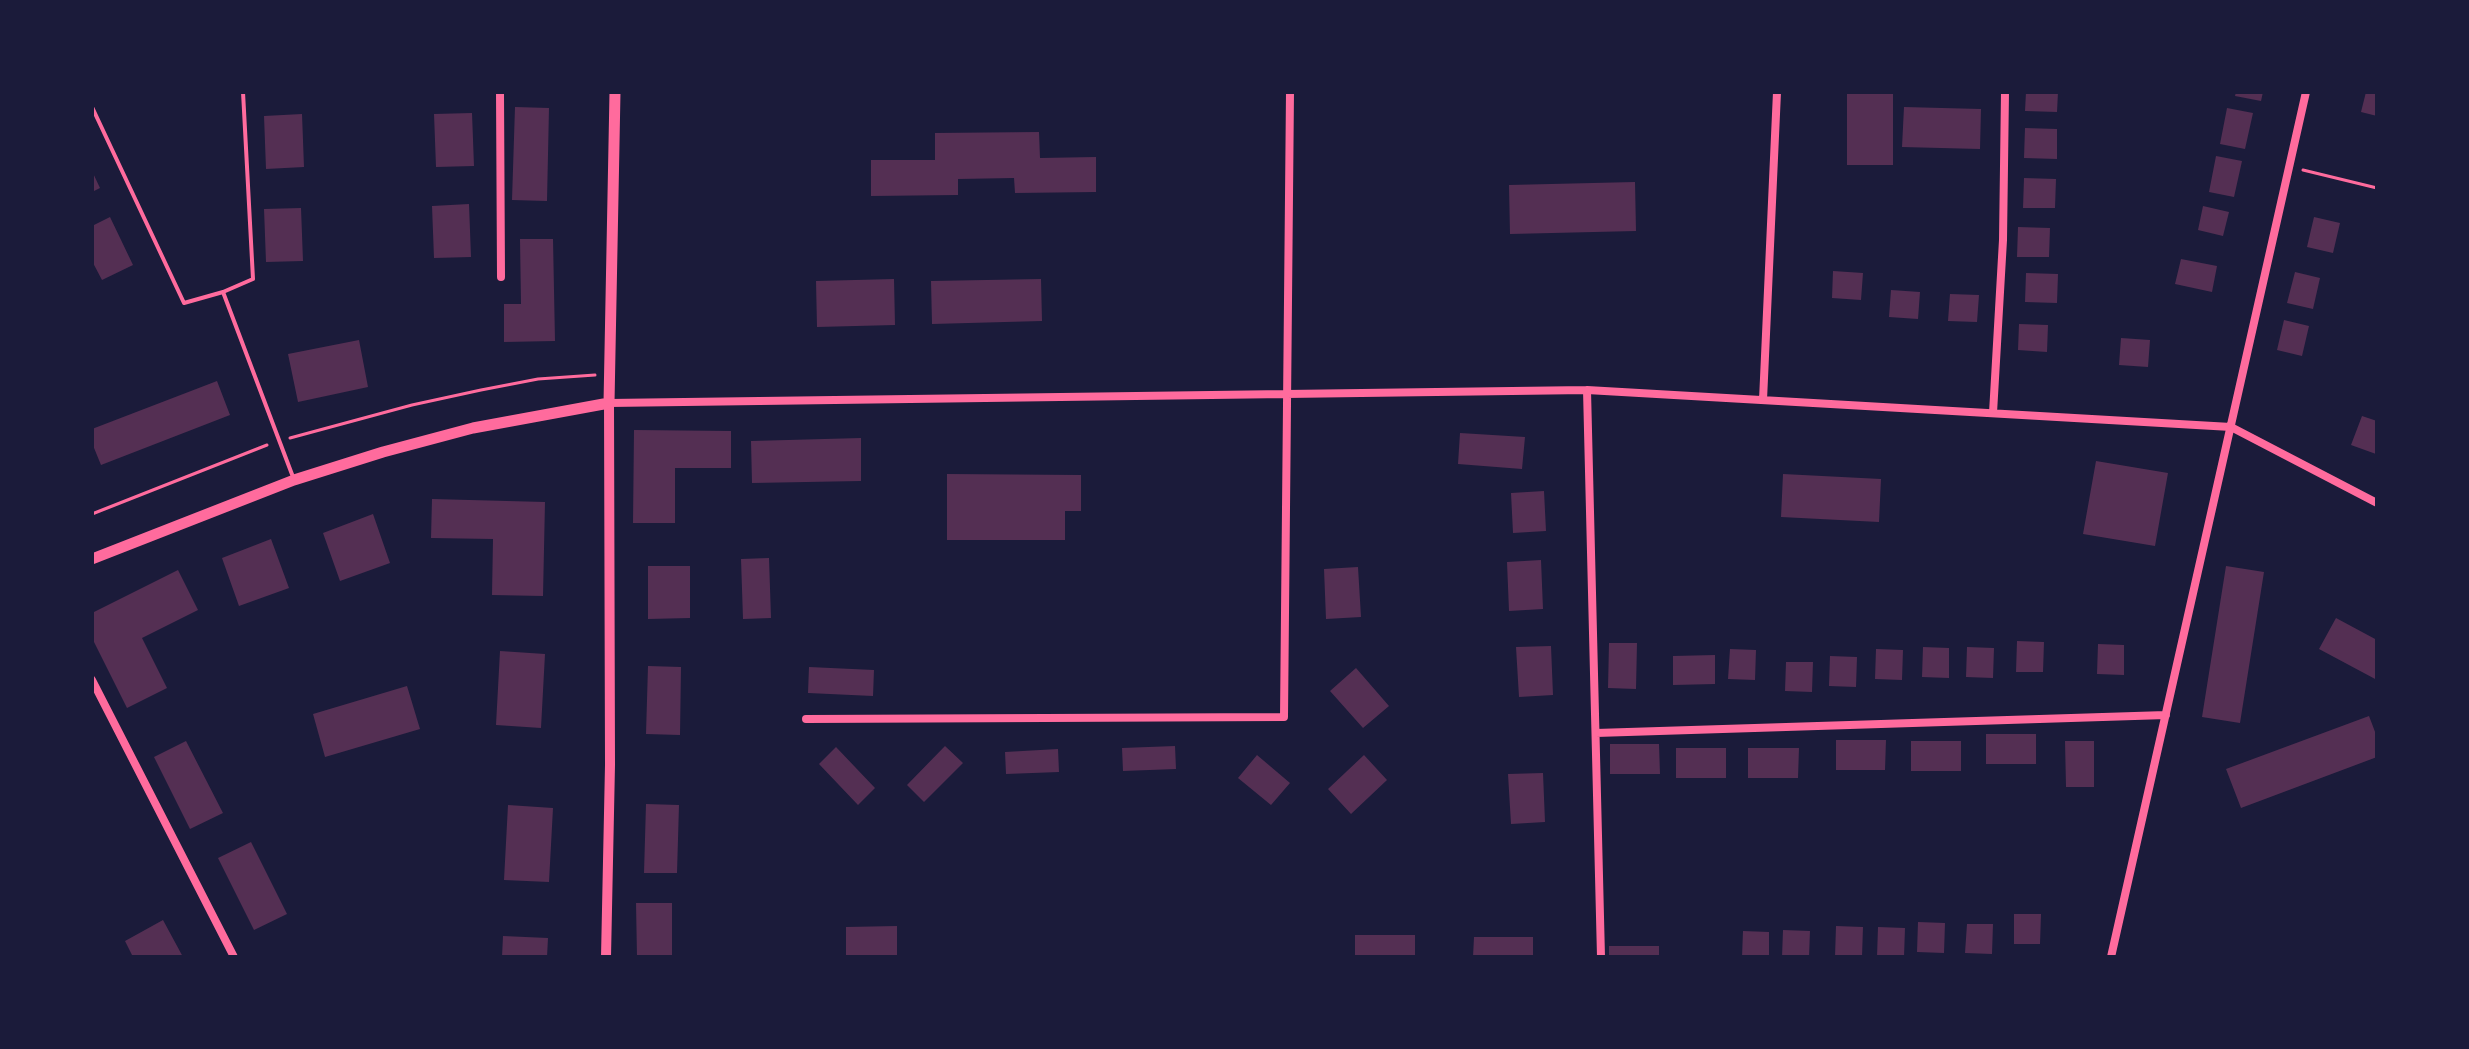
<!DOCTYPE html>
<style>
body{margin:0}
#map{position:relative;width:2469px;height:1049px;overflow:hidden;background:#1b1b3a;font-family:Inter,sans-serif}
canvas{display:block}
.frame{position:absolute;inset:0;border:94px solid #1b1b3a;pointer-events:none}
</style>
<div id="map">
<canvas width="2469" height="1049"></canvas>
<div class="frame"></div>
</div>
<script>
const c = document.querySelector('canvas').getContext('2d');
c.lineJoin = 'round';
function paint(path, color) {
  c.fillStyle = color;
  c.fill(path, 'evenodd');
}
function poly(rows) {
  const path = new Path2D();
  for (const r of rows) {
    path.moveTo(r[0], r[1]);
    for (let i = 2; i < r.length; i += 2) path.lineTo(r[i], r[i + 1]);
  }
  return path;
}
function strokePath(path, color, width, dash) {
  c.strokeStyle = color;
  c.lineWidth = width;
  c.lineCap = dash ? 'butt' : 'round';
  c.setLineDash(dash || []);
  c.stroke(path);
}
const building = poly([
 [1847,92,1893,92,1893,165,1847,165],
 [2026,92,2058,92,2057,112,2025,111],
 [2236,92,2263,92,2261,101,2235,96],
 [2366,92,2377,92,2377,116,2361,112],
 [515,107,549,108,547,201,512,200],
 [1904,107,1981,109,1980,149,1902,147],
 [2227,108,2253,113,2245,149,2220,144],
 [472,113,474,166,436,167,434,114],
 [302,114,304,167,266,169,264,116],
 [2025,128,2057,129,2057,159,2024,158],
 [1039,132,1040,158,1096,157,1096,192,1015,193,1014,178,958,179,958,195,871,196,871,160,935,160,935,133],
 [2216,156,2242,161,2234,197,2209,192],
 [92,171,100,188,92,192],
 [2024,178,2056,179,2055,208,2023,208],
 [1635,182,1636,231,1510,234,1509,185],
 [469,204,471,257,434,258,432,206],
 [2203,206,2229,212,2223,236,2198,230],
 [301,208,303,261,266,262,264,209],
 [110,217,133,265,102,280,92,261,92,226],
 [2314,217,2340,223,2333,253,2307,247],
 [2018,227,2050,228,2049,257,2017,257],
 [520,239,553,239,555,341,504,342,504,304,521,304],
 [2181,259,2217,266,2212,292,2175,284],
 [1833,271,1863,273,1861,300,1832,298],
 [2295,272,2320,278,2313,309,2287,303],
 [2026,273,2058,274,2057,303,2025,302],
 [894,279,895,325,817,327,816,281],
 [1041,279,1042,321,932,324,931,281],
 [1891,290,1920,292,1918,319,1889,317],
 [1950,294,1979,295,1977,322,1948,321],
 [2284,320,2309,326,2302,356,2277,350],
 [2019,324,2048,325,2047,352,2018,350],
 [2121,338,2150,340,2148,367,2119,365],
 [359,340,368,387,298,402,288,354],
 [217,381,230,415,101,465,92,443,92,429],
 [2362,416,2377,421,2376,454,2351,445],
 [634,430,731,431,731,468,675,468,675,523,633,523],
 [1460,433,1525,437,1522,469,1458,464],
 [861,438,861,481,752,483,751,441],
 [2096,461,2168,473,2155,546,2083,534],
 [947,474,1081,475,1081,511,1065,511,1065,540,947,540],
 [1783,474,1881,479,1879,522,1781,517],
 [1544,491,1546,531,1513,533,1511,493],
 [432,499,545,502,543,596,492,595,493,539,431,538],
 [373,514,390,563,340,581,323,533],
 [271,539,289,588,239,606,222,558],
 [769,558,771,618,743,619,741,559],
 [1541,560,1543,609,1509,611,1507,562],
 [648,566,690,566,690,618,648,619],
 [2226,566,2264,572,2240,723,2202,717],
 [1358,567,1361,617,1326,619,1324,569],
 [178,570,198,610,142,638,167,688,127,708,92,638,92,613],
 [2336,618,2377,640,2377,680,2319,649],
 [2017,641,2044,642,2043,672,2016,672],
 [1609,643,1637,643,1636,689,1608,688],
 [2098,644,2124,645,2124,675,2097,674],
 [1551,646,1553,695,1519,697,1516,647],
 [1923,647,1949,648,1949,678,1922,677],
 [1967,647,1994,648,1993,678,1966,677],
 [1730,649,1756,650,1755,680,1728,679],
 [1876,649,1903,650,1902,680,1875,679],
 [500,651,545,654,541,728,496,725],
 [1715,655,1715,684,1673,685,1673,656],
 [1830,656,1857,657,1856,687,1829,686],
 [1786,662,1813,662,1812,692,1785,691],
 [648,666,681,667,680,735,646,734],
 [809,667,874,670,873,696,808,693],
 [1356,668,1389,706,1363,728,1330,691],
 [407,686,420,729,325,757,313,714],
 [2369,716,2377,737,2377,757,2241,808,2226,769],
 [1986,734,2036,734,2036,764,1986,764],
 [1836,740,1886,740,1885,770,1836,770],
 [186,741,223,813,190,829,154,757],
 [1911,741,1961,741,1961,771,1911,771],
 [2065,741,2094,741,2094,787,2066,787],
 [1610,744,1659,744,1660,774,1610,774],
 [945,746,963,763,924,802,907,785],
 [1175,746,1176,769,1123,771,1122,748],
 [836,747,875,788,858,805,819,764],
 [1676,748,1726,748,1726,778,1676,778],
 [1748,748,1799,748,1798,778,1748,778],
 [1058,749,1059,772,1006,774,1005,752],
 [1257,755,1290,783,1271,805,1238,778],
 [1364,755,1387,780,1351,814,1328,789],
 [1543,773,1545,822,1511,824,1508,774],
 [646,804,679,805,677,873,644,873],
 [508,805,553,808,549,882,504,880],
 [251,842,287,914,254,930,218,858],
 [636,903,672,903,672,957,637,957],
 [2014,914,2041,914,2040,944,2014,944],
 [163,920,183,957,133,957,125,941],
 [1918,922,1945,923,1944,953,1917,952],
 [1967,924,1993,924,1992,954,1965,953],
 [897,926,897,957,846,957,846,927],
 [1836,926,1863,927,1862,957,1835,957],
 [1878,927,1905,928,1904,957,1877,957],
 [1783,930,1810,931,1809,957,1782,957],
 [1743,931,1769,932,1769,957,1742,957],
 [1355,935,1415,935,1415,957,1355,957],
 [503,936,548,938,547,957,502,957],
 [1474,937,1533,937,1533,957,1473,957],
 [1609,946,1659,946,1659,957,1609,957]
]);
const path = poly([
 [2303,170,2377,188],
 [290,438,412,405,481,390,538,379,595,375],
 [92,514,267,445]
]);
const service = poly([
 [92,107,184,303,223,292,253,279,243,92],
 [223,292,293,477]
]);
const minor = poly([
 [500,92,501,277],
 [1587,390,1601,957],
 [1763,400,1777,92],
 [609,403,1587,390,2231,427,2377,503],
 [1993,413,2003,240,2005,92],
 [92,680,234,957],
 [806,719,1284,717,1290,92],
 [1596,733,2166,715],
 [2111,957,2306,92]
]);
const tertiary = poly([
 [606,957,610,765,609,403]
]);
const secondary = poly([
 [92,559,294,480,383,452,473,428,609,403,615,92]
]);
paint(building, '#542f53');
strokePath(path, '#ff6b9d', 3);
strokePath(service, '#ff6b9d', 4);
strokePath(minor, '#ff6b9d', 8);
strokePath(tertiary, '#ff6b9d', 10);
strokePath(secondary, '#ff6b9d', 11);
</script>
